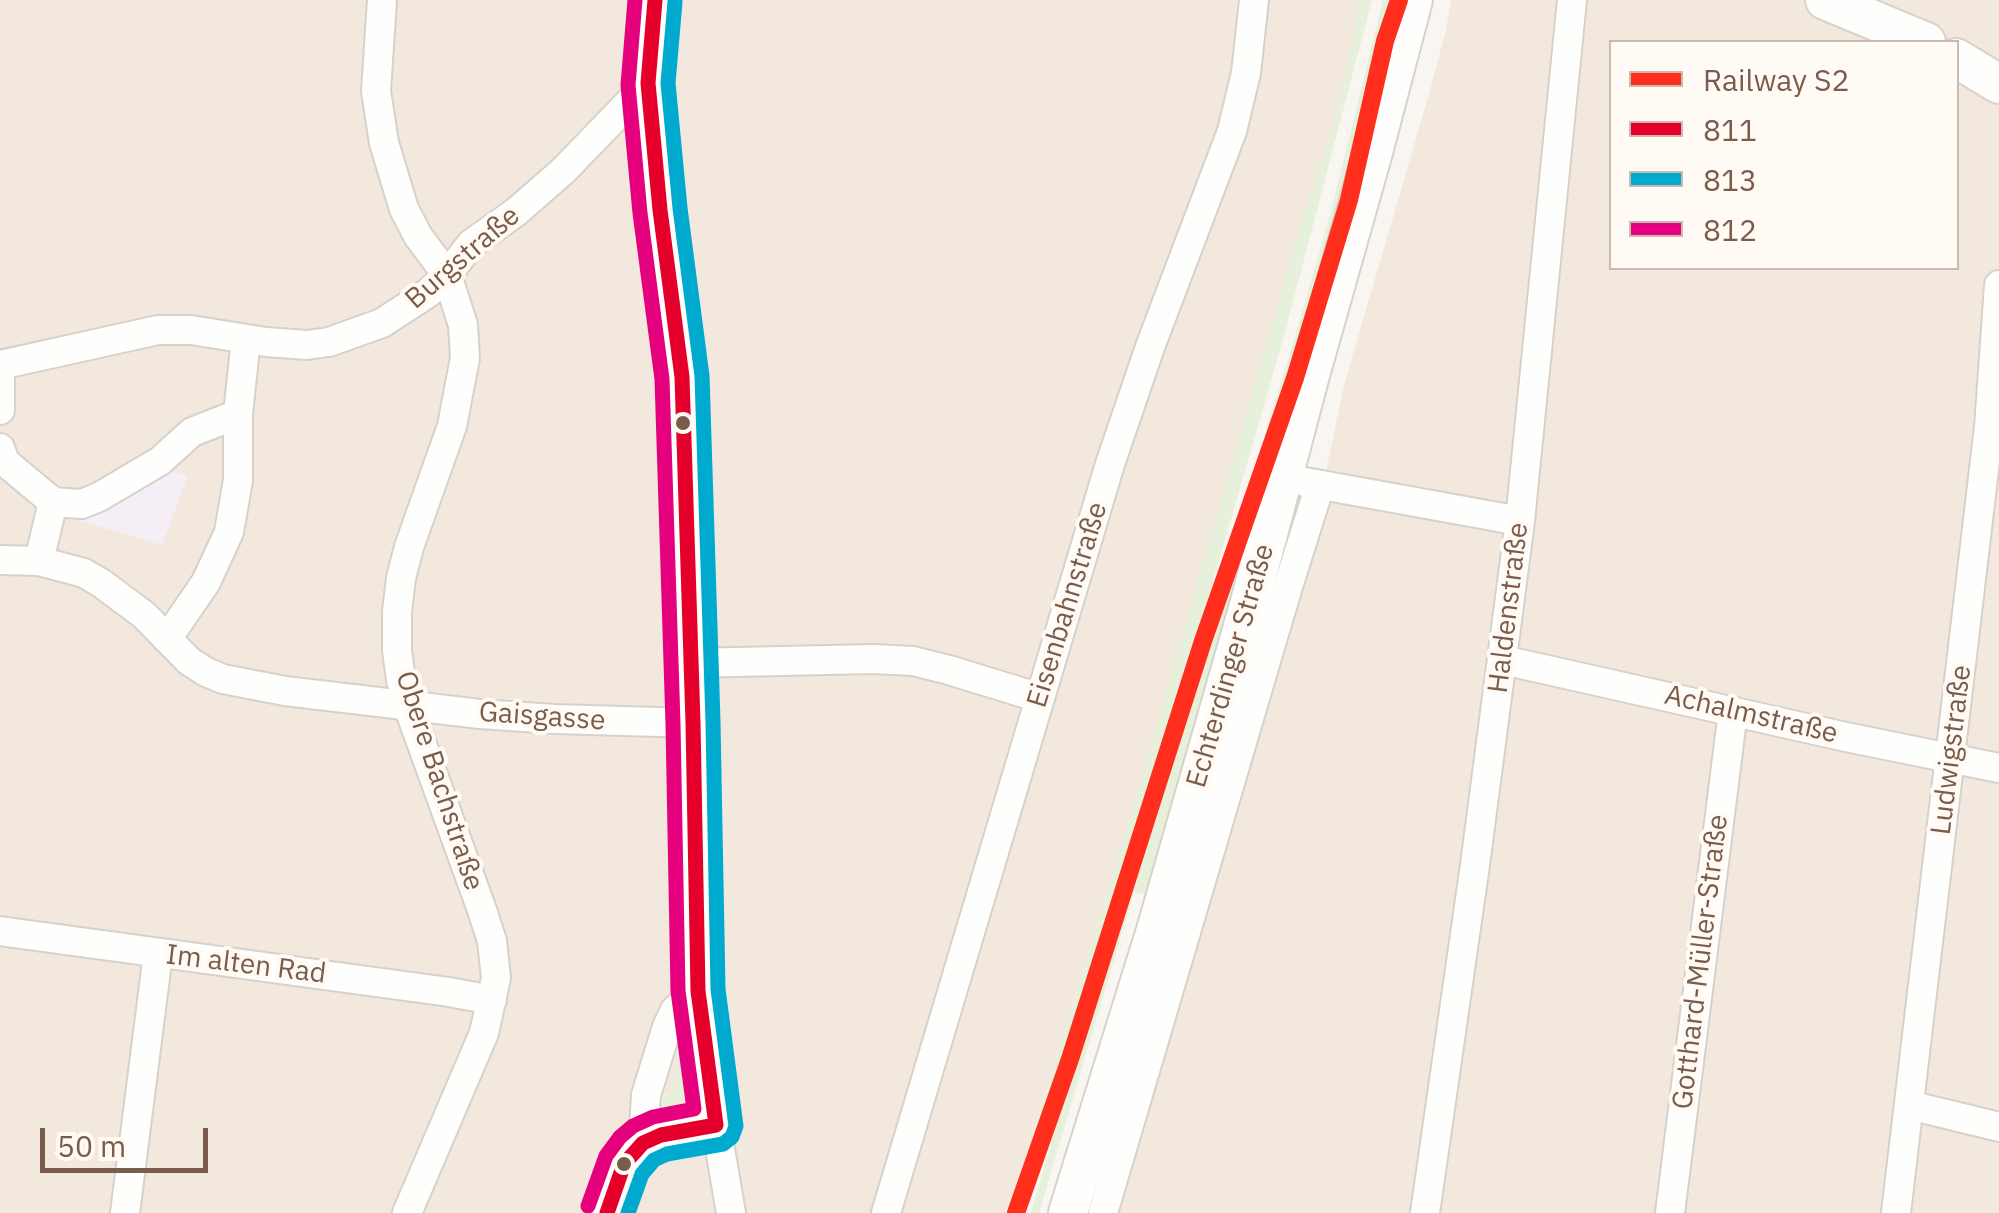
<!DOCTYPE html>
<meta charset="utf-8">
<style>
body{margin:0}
#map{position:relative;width:1999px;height:1213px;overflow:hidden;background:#f9f5f0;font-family:"IBM Plex Sans",sans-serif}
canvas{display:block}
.legend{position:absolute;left:1609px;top:40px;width:350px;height:230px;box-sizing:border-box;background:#fffaf3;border:2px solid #cabbb1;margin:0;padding:12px 18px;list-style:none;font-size:30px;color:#7a5c4d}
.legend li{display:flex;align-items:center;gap:20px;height:50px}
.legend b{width:50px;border:2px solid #cabbb1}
.scale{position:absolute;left:40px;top:1128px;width:168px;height:45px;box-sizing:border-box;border:5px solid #7a5c4d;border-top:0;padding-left:12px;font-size:30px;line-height:35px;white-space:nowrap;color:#7a5c4d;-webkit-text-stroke:8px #fffaf3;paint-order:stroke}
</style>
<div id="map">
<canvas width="1999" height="1213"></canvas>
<ul class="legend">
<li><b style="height:12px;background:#ff2e1d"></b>Railway S2</li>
<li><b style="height:12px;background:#e4002b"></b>811</li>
<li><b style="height:12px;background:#00a9ce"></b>813</li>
<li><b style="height:12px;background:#e5007d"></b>812</li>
</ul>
<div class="scale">50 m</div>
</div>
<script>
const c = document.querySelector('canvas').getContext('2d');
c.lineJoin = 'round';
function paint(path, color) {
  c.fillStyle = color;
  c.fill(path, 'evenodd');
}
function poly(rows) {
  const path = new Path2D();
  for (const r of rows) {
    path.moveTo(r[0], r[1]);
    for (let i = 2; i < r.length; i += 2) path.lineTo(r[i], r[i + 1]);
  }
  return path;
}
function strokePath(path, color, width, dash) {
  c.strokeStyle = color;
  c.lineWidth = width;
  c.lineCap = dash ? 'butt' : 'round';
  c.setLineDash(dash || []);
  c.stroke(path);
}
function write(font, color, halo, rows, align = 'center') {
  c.font = font + ' "IBM Plex Sans",sans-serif';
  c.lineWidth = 8;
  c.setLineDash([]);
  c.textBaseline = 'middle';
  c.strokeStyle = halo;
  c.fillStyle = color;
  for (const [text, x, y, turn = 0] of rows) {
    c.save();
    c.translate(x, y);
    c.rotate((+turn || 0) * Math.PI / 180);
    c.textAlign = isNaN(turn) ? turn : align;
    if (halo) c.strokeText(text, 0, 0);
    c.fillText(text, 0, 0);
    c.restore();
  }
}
const residential = poly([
 [0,0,1366,0,1337,113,1113,874,1009,1213,0,1213],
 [1451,0,1999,0,1999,1213,1111,1213,1313,534,1344,385,1429,94,1446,30],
 [1612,42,1956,42,1956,268,1612,268]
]);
const education = poly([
 [160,470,188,475,162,545,73,519]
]);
const green = poly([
 [1360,0,1372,0,1285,332,1158,772,1075,1026,1023,1208,1021,1213,1009,1213,1113,874,1305,210,1337,113],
 [1383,0,1397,0,1327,273,1148,895,1134,892,1039,1213,1031,1213,1104,960,1172,752,1246,495,1293,344,1330,215],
 [681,1017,689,1077,689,1086,685,1095,677,1102,658,1109,652,1091,670,1095,682,1056,665,1050]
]);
const street = poly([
 [382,0,376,91,384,143,404,209,418,236,447,275,463,325,465,358,452,426,409,547,401,578,397,612,397,650,401,680,408,706,482,910,492,941,496,978,484,1033,407,1213],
 [655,0,648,83,660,210,682,377,693,723,698,991,716,1125,731,1213],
 [0,365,158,330,191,330,266,342,307,345,329,342,382,323,428,293,447,275,471,244,516,212,563,171,648,83],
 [0,372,0,410],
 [0,448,5,462,53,502,82,504,99,497,160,461,192,432,238,414],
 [1305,482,1520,521],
 [0,560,39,561,84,573,101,583,144,615,189,661,206,672,223,679,285,691,480,714,554,719,693,723],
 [39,561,53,502],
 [167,639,206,582,229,532,238,480,238,414,246,339],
 [1503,660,1846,737,1999,768],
 [691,663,873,659,913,661,949,670,1040,698],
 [0,931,449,992,492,1000],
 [1909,1105,1999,1127],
 [643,1143,646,1095,667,1027,675,1010,698,991],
 [125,1213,158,954],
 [607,1213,624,1164,633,1152,643,1143,661,1135,716,1125],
 [886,1213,1110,464,1150,347,1232,131,1246,73,1254,0],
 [1103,1213,1286,593,1320,485],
 [1425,1213,1475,865,1520,521,1572,0],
 [1670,1213,1733,711],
 [1896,1213,1989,427,1999,285]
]);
const secondary = poly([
 [1825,0,1926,42],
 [1956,58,1999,84],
 [1068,1213,1157,927,1250,602,1310,375,1373,152,1413,0]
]);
const bus1 = poly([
 [655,0,648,83,660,210,682,377,693,723,698,991,716,1125],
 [607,1213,624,1164,643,1143,661,1135,716,1125]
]);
const bus2 = poly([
 [628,1213,642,1174,654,1160,667,1154,723,1144,732,1137,736,1126,718,989,713,722,702,376,680,208,668,83,675,2]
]);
const bus3 = poly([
 [588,1206,606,1156,620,1137,633,1126,653,1117,694,1109,678,991,673,724,662,379,640,213,628,85,635,0]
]);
const rail1 = poly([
 [1016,1213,1070,1059,1203,641,1295,378,1349,200,1385,41,1399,0]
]);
const markers = [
 [683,423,9,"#7a5c4d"],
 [624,1164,9,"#7a5c4d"]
];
const streetNames = [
 ["Burgstraße",463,258,-41],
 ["Eisenbahnstraße",1068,605,-73],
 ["Haldenstraße",1509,608,-83],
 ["Echterdinger Straße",1231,666,-74],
 ["Achalmstraße",1751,715,13],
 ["Gaisgasse",542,717,4],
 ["Ludwigstraße",1952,750,-83],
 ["Obere Bachstraße",439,781,72],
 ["Gotthard-Müller-Straße",1701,962,-83],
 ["Im alten Rad",246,965,7]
];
paint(residential, '#f2e8de');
paint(education, '#f6eef6');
paint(green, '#e7f0db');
strokePath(street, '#d7d1cb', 32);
strokePath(secondary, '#d9d2cb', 42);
strokePath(street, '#fefefd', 28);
strokePath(secondary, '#fefefd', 38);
strokePath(bus1, '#e4002b', 15);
strokePath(bus2, '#00a9ce', 15);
strokePath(bus3, '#e5007d', 15);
strokePath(rail1, '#ff2e1d', 18);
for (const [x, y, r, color] of markers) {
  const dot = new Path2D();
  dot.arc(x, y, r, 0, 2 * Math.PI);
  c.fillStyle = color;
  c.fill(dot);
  strokePath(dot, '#fffaf3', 4);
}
write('28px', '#7a5c4d', '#fffaf3', streetNames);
</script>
